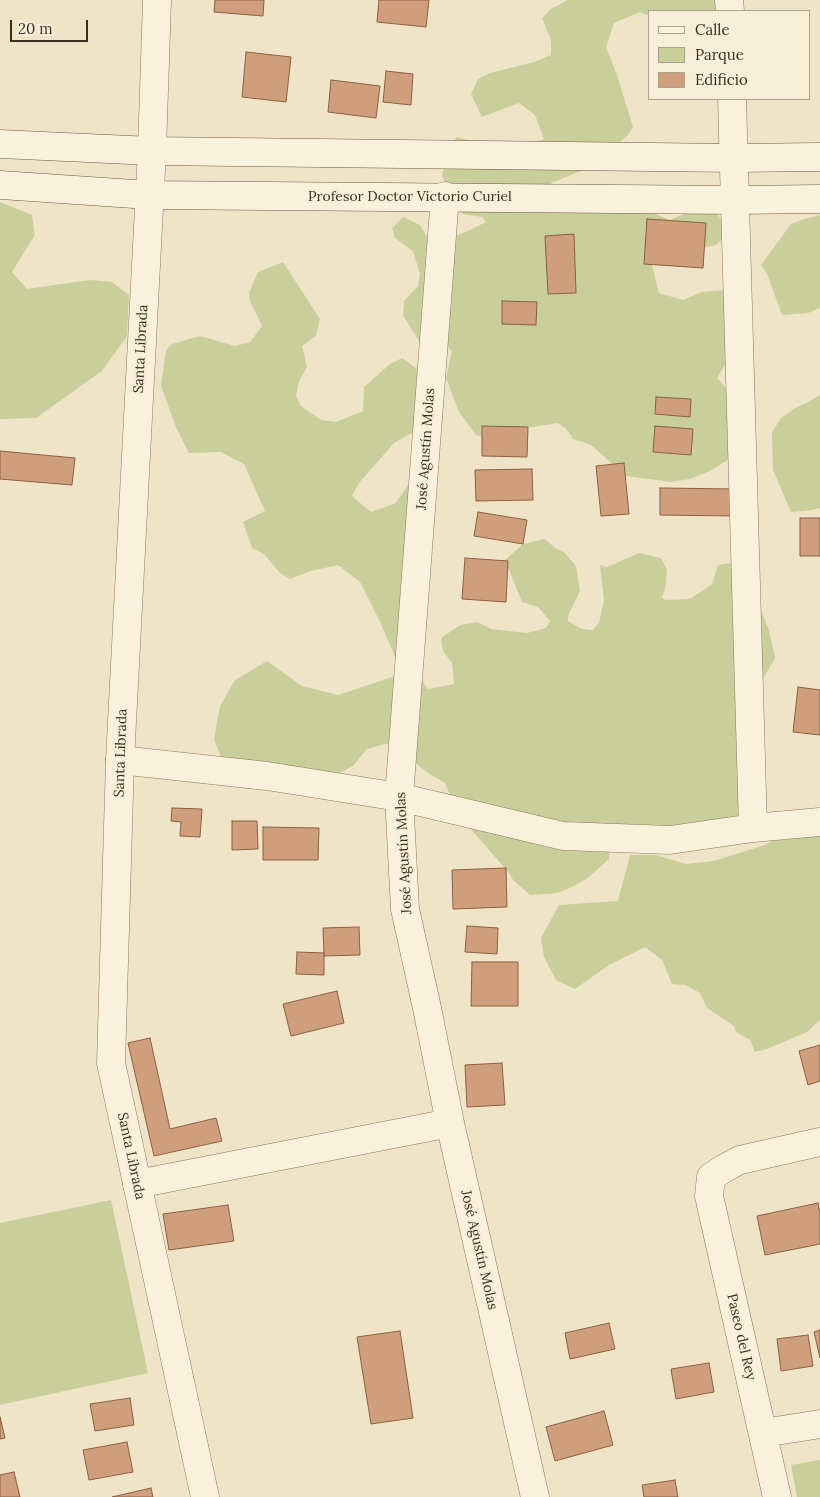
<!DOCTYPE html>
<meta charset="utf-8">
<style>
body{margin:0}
#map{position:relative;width:820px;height:1497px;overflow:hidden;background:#f0e4c8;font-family:Lora,serif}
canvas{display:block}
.legend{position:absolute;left:648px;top:10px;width:162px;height:90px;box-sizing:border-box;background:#f7eed8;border:1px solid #ada18e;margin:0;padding:6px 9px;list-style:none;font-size:15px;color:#3d2e20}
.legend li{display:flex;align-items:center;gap:10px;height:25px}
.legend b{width:25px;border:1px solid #ada18e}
.scale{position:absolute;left:10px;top:20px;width:78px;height:22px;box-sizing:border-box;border:2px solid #3d2e20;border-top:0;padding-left:6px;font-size:15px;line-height:18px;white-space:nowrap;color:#3d2e20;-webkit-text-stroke:4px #f7eed8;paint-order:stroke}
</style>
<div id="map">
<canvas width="820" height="1497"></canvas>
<ul class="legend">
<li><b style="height:6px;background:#faf1dc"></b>Calle</li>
<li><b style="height:14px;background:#c9cf9b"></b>Parque</li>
<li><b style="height:14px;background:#cf9f7d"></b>Edificio</li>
</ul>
<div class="scale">20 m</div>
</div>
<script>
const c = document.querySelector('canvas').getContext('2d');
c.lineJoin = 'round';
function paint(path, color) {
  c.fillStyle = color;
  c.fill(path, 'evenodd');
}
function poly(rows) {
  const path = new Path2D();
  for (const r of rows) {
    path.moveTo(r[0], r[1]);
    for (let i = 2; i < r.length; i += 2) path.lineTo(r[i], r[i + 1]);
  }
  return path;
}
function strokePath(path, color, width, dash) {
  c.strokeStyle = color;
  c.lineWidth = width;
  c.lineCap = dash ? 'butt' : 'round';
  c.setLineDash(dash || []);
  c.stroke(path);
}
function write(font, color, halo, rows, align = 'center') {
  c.font = font + ' Lora,serif';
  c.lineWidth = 4.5;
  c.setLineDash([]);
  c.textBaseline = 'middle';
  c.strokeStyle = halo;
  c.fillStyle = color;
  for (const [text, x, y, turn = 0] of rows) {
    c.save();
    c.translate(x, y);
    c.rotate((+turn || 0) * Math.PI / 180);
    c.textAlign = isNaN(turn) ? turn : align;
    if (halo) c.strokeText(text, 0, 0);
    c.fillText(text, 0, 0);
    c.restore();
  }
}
const green = poly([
 [568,0,731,0,737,11,649,11,649,16,640,12,614,23,606,47,617,75,633,127,628,135,591,167,551,183,553,198,640,208,670,220,704,206,708,208,727,223,732,230,716,245,650,258,659,293,683,300,702,292,725,290,727,362,717,378,746,411,742,439,726,461,710,471,690,479,671,482,626,476,591,445,567,437,573,438,566,429,558,423,526,428,488,439,476,435,459,412,446,378,452,351,442,342,422,346,403,315,404,301,418,286,420,274,413,251,395,238,392,228,403,217,420,225,429,240,434,243,466,232,486,222,482,217,463,214,446,186,442,175,449,146,457,137,482,143,519,148,544,139,535,115,519,103,482,117,471,94,478,79,490,73,534,62,551,55,551,40,542,18,551,9],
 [0,202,32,215,35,235,12,272,27,289,90,280,112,282,129,295,127,336,102,371,36,418,0,419],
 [820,215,820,308,808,313,782,315,767,274,761,265,791,224,804,219],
 [283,262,320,319,316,336,302,346,307,367,299,381,296,396,301,406,321,420,336,422,363,411,364,387,390,364,402,358,417,369,430,399,412,433,394,443,359,483,352,496,371,512,396,503,407,486,422,481,413,659,422,681,428,689,454,684,452,663,443,651,441,638,460,625,478,622,491,629,527,633,546,628,550,621,538,607,522,602,505,560,523,544,545,539,555,548,564,552,576,566,580,591,568,616,568,621,582,629,593,630,599,622,604,601,600,565,607,567,639,553,661,558,667,570,666,585,662,598,666,600,690,599,712,584,718,565,731,563,755,596,769,630,775,658,759,686,742,823,610,842,609,859,589,877,574,886,558,893,530,895,513,880,510,874,469,827,454,805,445,783,428,773,392,744,385,744,367,749,353,766,316,785,224,765,214,739,220,706,235,680,267,661,302,686,338,695,392,677,401,671,381,624,360,582,338,565,311,571,290,579,280,573,264,554,252,548,243,522,265,511,244,464,221,452,189,453,176,427,161,386,166,350,172,344,200,336,235,346,250,342,262,326,250,301,249,293,258,272],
 [820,395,820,508,812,510,791,512,773,470,772,432,781,418,795,408,808,402],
 [820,813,820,1020,807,1032,767,1049,755,1052,750,1040,736,1032,734,1026,707,1008,700,993,685,985,672,984,662,960,645,947,609,965,575,989,556,980,544,957,541,938,559,905,618,901,630,855,656,855,686,864,714,861,765,845],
 [111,1200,148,1373,0,1405,0,1223],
 [820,1460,820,1497,797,1497,791,1465]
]);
const building = poly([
 [215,0,264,0,263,16,214,12,215,0],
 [379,0,429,0,426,27,377,22,379,0],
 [246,52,291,57,286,102,242,97,246,52],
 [386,71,413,74,411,105,383,102,386,71],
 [331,80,380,86,376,118,328,112,331,80],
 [647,219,706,223,703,268,644,264,647,219],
 [574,234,576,293,548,294,545,236,574,234],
 [502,301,537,302,536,325,502,324,502,301],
 [656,397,691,399,690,417,655,414,656,397],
 [482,426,528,427,527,457,482,456,482,426],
 [655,426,693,429,691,455,653,452,655,426],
 [0,451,75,458,72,485,0,479,0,451],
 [624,463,629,514,601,516,596,466,624,463],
 [532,469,533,500,476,501,475,470,532,469],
 [660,488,736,489,736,516,660,515,660,488],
 [478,512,527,520,523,544,474,536,478,512],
 [800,518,820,518,820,556,800,556,800,518],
 [465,558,508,561,506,602,462,599,465,558],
 [798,687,820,690,820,735,793,732,798,687],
 [172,808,202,809,200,837,180,836,181,822,171,821,172,808],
 [232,821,257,821,258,849,232,850,232,821],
 [263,827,319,828,318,860,263,860,263,827],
 [506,868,507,907,453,909,452,870,506,868],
 [467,926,498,928,497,954,465,952,467,926],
 [359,927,360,955,324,956,323,928,359,927],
 [297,952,324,953,324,975,296,974,297,952],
 [472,962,518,962,518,1006,471,1006,472,962],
 [337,991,344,1023,291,1036,283,1004,337,991],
 [150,1038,170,1129,216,1118,222,1141,154,1156,128,1043,150,1038],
 [820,1045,820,1081,808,1085,799,1051,820,1045],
 [502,1063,505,1105,467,1107,465,1065,502,1063],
 [818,1203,820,1214,820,1244,765,1255,757,1216,818,1203],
 [228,1205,234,1241,169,1250,163,1214,228,1205],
 [609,1323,615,1349,570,1359,565,1333,609,1323],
 [820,1330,820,1358,814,1332,820,1330],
 [400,1331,413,1418,371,1424,357,1337,400,1331],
 [808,1335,813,1366,781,1371,777,1339,808,1335],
 [709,1363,714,1392,676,1399,671,1369,709,1363],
 [130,1398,134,1425,95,1431,90,1404,130,1398],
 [604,1411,613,1445,555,1461,546,1427,604,1411],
 [0,1417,5,1438,0,1439,0,1417],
 [127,1442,133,1472,89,1480,83,1450,127,1442],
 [14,1472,20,1497,0,1497,0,1475,14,1472],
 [675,1480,678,1497,644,1497,642,1485,675,1480],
 [151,1488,153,1497,112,1497,151,1488]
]);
const minor = poly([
 [729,0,730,11],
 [732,99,753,828],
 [445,196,399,797,405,909,427,1008,450,1123,535,1497],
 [120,760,267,776,399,797,563,836,670,840,753,828,820,822],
 [137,1184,450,1123],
 [763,1433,820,1424],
 [777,1497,709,1196,711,1177,723,1169,740,1160,820,1142]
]);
const tertiary = poly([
 [157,0,152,151,120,760,111,1063,205,1497]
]);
const secondary = poly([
 [0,144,152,151,734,158,820,157],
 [0,185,149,195,734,200,820,199]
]);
const streetNames = [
 ["Profesor Doctor Victorio Curiel",410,197],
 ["Santa Librada",141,349,-87],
 ["José Agustín Molas",426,449,-86],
 ["Santa Librada",121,753,-88],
 ["José Agustín Molas",404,853,-93],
 ["Santa Librada",131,1156,78],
 ["José Agustín Molas",479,1250,77],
 ["Paseo del Rey",741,1337,77]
];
paint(green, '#c9cf9b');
paint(building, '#cf9f7d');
strokePath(building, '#8d5f41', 1);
strokePath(minor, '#8d765c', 29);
strokePath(tertiary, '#8d765c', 29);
strokePath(secondary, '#6f573f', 29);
strokePath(minor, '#faf1dc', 28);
strokePath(tertiary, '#faf1dc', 28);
strokePath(secondary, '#faf1dc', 28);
write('14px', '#3d2e20', '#f7eed8', streetNames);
</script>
